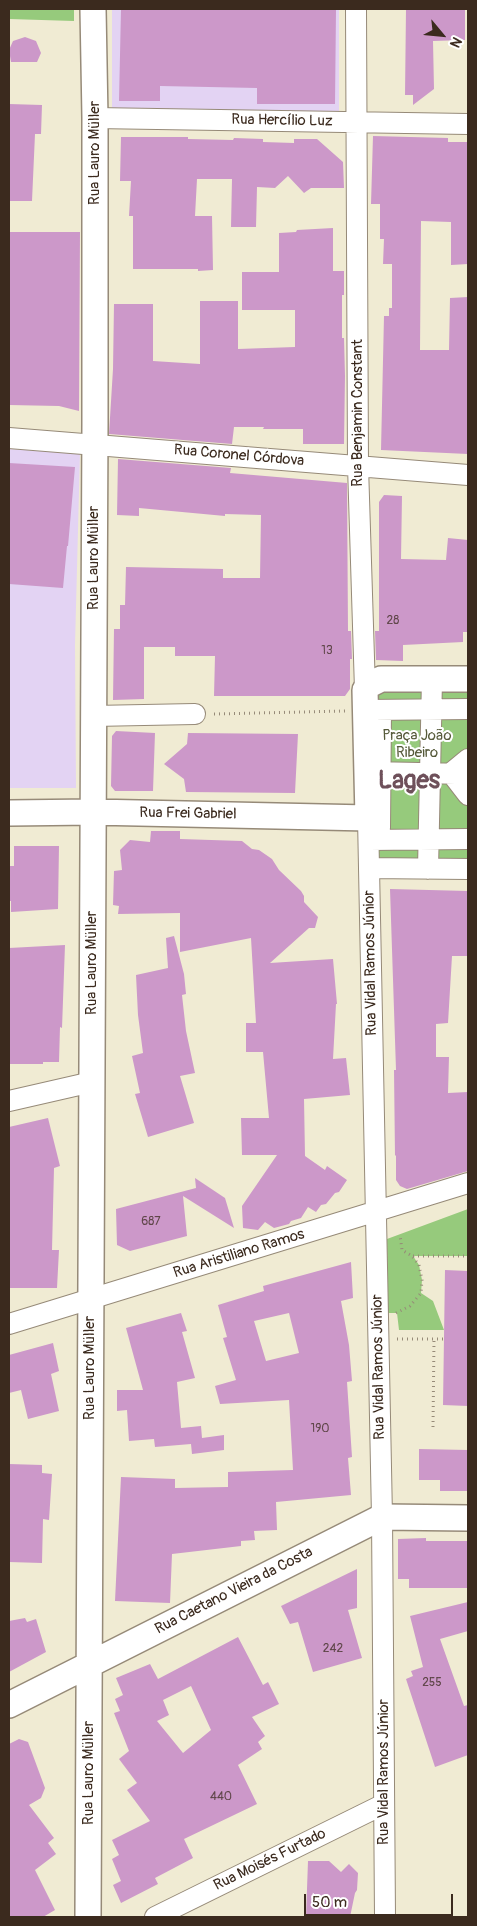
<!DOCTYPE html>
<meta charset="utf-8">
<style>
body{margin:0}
#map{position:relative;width:477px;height:1926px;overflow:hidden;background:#f0ebd3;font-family:Pangolin,sans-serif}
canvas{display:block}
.frame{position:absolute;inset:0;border:10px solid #3b2a1e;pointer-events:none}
.north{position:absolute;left:417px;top:10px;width:50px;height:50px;-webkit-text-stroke:4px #fff;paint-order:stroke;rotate:118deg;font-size:14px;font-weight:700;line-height:20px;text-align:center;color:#3b2a1e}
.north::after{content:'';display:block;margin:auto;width:18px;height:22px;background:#3b2a1e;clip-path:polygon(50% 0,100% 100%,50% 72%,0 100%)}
.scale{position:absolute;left:304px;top:1894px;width:149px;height:22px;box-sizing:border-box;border:2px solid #3b2a1e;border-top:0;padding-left:6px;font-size:15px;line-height:18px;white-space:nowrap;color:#3b2a1e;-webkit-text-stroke:4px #fff;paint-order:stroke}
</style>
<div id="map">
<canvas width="477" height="1926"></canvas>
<div class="frame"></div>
<div class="north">N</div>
<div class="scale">50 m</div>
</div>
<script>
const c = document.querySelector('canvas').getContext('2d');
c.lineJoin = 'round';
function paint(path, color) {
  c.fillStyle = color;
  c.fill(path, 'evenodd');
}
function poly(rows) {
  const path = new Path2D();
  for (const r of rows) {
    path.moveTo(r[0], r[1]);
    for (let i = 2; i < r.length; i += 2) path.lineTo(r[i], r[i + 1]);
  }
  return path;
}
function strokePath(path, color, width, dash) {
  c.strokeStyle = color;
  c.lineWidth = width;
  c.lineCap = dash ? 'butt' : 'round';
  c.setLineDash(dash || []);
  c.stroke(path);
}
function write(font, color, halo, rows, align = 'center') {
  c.font = font + ' Pangolin,sans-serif';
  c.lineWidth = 4;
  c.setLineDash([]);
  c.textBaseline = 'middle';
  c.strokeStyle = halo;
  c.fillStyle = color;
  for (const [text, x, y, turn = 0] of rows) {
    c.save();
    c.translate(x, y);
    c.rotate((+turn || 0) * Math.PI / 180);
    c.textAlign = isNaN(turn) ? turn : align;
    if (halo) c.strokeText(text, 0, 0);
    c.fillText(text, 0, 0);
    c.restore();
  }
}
const built = poly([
 [112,9,339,9,339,112,112,112],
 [9,449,80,453,75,645,76,788,9,788]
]);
const green = poly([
 [9,9,74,9,74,21,9,19],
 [468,680,468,869,369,868,369,685],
 [468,1209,468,1256,413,1256,419,1265,422,1280,421,1293,433,1301,444,1330,399,1330,397,1313,388,1313,387,1239]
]);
const building = poly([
 [121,9,336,10,335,104,257,104,257,88,160,86,160,101,119,101],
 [406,9,465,9,465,40,433,41,434,89,413,105,413,95,405,95],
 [25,37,36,41,41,53,37,62,11,62,9,50,13,41],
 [9,104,42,105,41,134,35,134,32,201,9,201],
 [373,136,448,138,448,142,468,142,468,264,451,265,451,222,421,221,420,350,449,350,450,298,468,297,468,454,381,450,384,316,389,316,389,308,392,308,392,264,383,264,384,239,380,239,380,204,371,204],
 [121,137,188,137,188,139,233,140,234,138,263,139,263,142,294,143,294,139,317,139,343,162,344,188,311,188,304,193,288,176,275,188,257,187,256,227,231,227,232,179,197,179,195,216,212,216,213,270,198,271,198,269,133,269,133,216,129,216,131,181,120,181],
 [333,228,333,271,344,271,344,295,342,295,342,338,344,338,345,376,344,444,303,444,303,429,263,429,264,427,234,427,232,444,109,434,113,369,114,304,153,304,153,361,200,364,200,301,238,301,238,349,295,347,295,310,242,310,242,272,279,272,279,233,296,232,297,230],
 [9,232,80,232,79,411,59,406,9,405],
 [118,459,231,468,230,473,347,483,348,631,351,631,352,659,350,659,350,689,345,696,214,696,215,656,175,656,175,647,144,647,144,699,113,700,114,629,120,629,120,605,125,605,126,567,223,569,223,578,260,578,261,515,225,514,225,516,139,508,139,516,117,515],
 [9,463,75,467,68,546,67,546,63,588,9,584],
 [384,495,402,496,401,559,446,560,448,538,468,540,468,632,463,632,463,642,403,645,403,661,376,660,375,631,379,631,379,502],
 [116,731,155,733,153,791,115,791,111,786,112,736],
 [188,733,298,734,295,793,186,792,184,779,164,764,187,744],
 [151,831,180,831,180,839,242,841,252,849,259,850,272,859,279,870,301,891,304,896,304,902,318,917,315,928,309,928,270,963,333,959,337,1004,336,1004,333,1059,346,1058,350,1095,304,1099,305,1156,325,1170,327,1166,347,1180,339,1192,335,1193,326,1204,321,1205,316,1212,308,1207,301,1218,291,1221,289,1224,274,1228,265,1222,258,1230,243,1228,242,1206,277,1155,242,1155,241,1118,269,1118,263,1052,246,1052,246,1023,256,1023,251,938,180,952,180,913,118,914,119,906,113,905,114,871,122,870,120,850,130,840,150,842],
 [14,846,59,846,58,909,11,912,11,901,9,901,9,866,14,866],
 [390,889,468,891,468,956,452,956,448,1023,436,1024,436,1057,449,1057,448,1093,468,1092,468,1171,407,1189,400,1186,396,1180,396,1155,395,1156,394,1070,396,1070],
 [174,936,184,974,186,994,182,995,186,1031,195,1073,180,1076,194,1123,148,1137,135,1094,140,1093,132,1056,143,1053,138,1015,136,975,168,968,166,938],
 [65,945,62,1028,60,1027,59,1062,43,1062,43,1064,9,1064,9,948],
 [48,1118,60,1166,54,1168,52,1250,59,1250,57,1288,9,1288,9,1127],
 [195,1178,225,1198,234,1228,183,1196,187,1236,130,1251,117,1245,116,1209,196,1188],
 [351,1262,353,1298,341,1301,349,1345,352,1381,347,1382,352,1457,348,1458,351,1495,276,1502,277,1530,254,1531,255,1540,241,1541,241,1546,172,1554,170,1603,115,1601,121,1477,175,1479,175,1488,228,1487,228,1472,293,1470,289,1400,220,1404,215,1386,236,1380,223,1338,227,1337,218,1305,264,1291,263,1286],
 [289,1313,299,1353,266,1361,254,1321],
 [445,1270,468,1271,468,1406,443,1405],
 [181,1313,187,1331,182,1332,195,1378,177,1382,181,1428,201,1426,202,1438,224,1435,224,1450,192,1454,191,1444,155,1447,154,1439,129,1441,127,1410,117,1411,117,1390,143,1390,126,1328],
 [53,1343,59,1371,51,1374,59,1411,28,1419,21,1390,9,1393,9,1355],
 [419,1449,468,1450,468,1491,440,1491,440,1480,419,1480],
 [9,1464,42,1465,42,1473,52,1474,49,1520,43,1519,42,1563,9,1562],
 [426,1538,426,1541,468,1541,468,1588,409,1588,409,1579,398,1579,398,1539],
 [357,1569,357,1608,348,1610,362,1658,313,1672,298,1622,290,1624,281,1606],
 [468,1602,468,1631,440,1639,464,1706,468,1705,468,1755,435,1767,406,1679,413,1676,411,1671,423,1667,410,1616],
 [25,1618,27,1622,36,1619,46,1652,9,1672,9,1621],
 [238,1637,263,1685,268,1682,279,1704,252,1717,265,1736,258,1742,262,1749,238,1765,257,1804,184,1839,193,1858,155,1878,158,1884,121,1903,113,1885,121,1881,112,1859,119,1855,112,1840,150,1821,127,1790,137,1783,119,1759,129,1751,114,1713,120,1711,115,1699,123,1695,116,1678,150,1664,158,1679],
 [191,1686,211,1730,183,1753,157,1721,169,1715,163,1700],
 [19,1739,28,1742,45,1788,41,1798,29,1805,54,1838,48,1843,56,1854,35,1870,55,1910,43,1917,9,1917,9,1744],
 [308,1861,329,1861,341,1872,349,1864,358,1873,357,1890,355,1893,350,1917,306,1917]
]);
const path = poly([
 [214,714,345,711],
 [413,1256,468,1256],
 [396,1313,410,1306,421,1293,422,1280,419,1265,412,1256,402,1250,400,1235],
 [397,1339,444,1339],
 [433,1427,434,1339]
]);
const minor = poly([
 [356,9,358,466,365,690],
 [95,118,468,124],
 [9,438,468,475],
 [368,710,468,709],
 [93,716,195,714],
 [468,759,451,773,468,795],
 [369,772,468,774],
 [368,818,382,1517,385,1917],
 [380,828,381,710],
 [369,840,468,839],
 [369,868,468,869],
 [428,869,432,679],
 [9,1101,92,1082],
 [9,1324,468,1183],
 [155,1917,384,1804]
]);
const major = poly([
 [9,813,93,812,368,818,365,690,369,685,381,679,468,679],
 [9,1705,382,1517,468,1518],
 [88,1917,95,423,95,118,93,9]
]);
const numberNames = [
 ["28",393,621],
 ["13",327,651],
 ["687",151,1222],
 ["190",320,1429],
 ["242",333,1649],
 ["255",432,1683],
 ["440",221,1797]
];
const streetNames = [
 ["Rua Hercílio Luz",282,121,1],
 ["Rua Lauro Müller",95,153,-90],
 ["Rua Benjamin Constant",358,413,-90],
 ["Rua Coronel Córdova",239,456,5],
 ["Rua Lauro Müller",94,558,-90],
 ["Rua Frei Gabriel",188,814,1],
 ["Rua Lauro Müller",92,963,-90],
 ["Rua Vidal Ramos Júnior",371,963,-91],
 ["Rua Aristiliano Ramos",239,1254,-17],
 ["Rua Vidal Ramos Júnior",379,1367,-91],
 ["Rua Lauro Müller",90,1368,-90],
 ["Rua Caetano Vieira da Costa",234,1591,-27],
 ["Rua Vidal Ramos Júnior",384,1772,-90],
 ["Rua Lauro Müller",89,1773,-90],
 ["Rua Moisés Furtado",270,1860,-26]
];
const parkNames = [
 ["Praça João",417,736],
 ["Ribeiro",417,753]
];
const townNames = [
 ["Lages",409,782]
];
paint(built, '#e3d3f3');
paint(green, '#96ca7c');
paint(building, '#cc98c9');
strokePath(minor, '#968a78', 22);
strokePath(major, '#968a78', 28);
strokePath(path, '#968a78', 3, [1, 4]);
strokePath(minor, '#fff', 20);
strokePath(major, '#fff', 25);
write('12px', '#5f4649', null, numberNames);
write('15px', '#3b2a1e', '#fff', streetNames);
write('15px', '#565a3a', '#fff', parkNames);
write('bold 25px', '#6e505a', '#fff', townNames);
</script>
